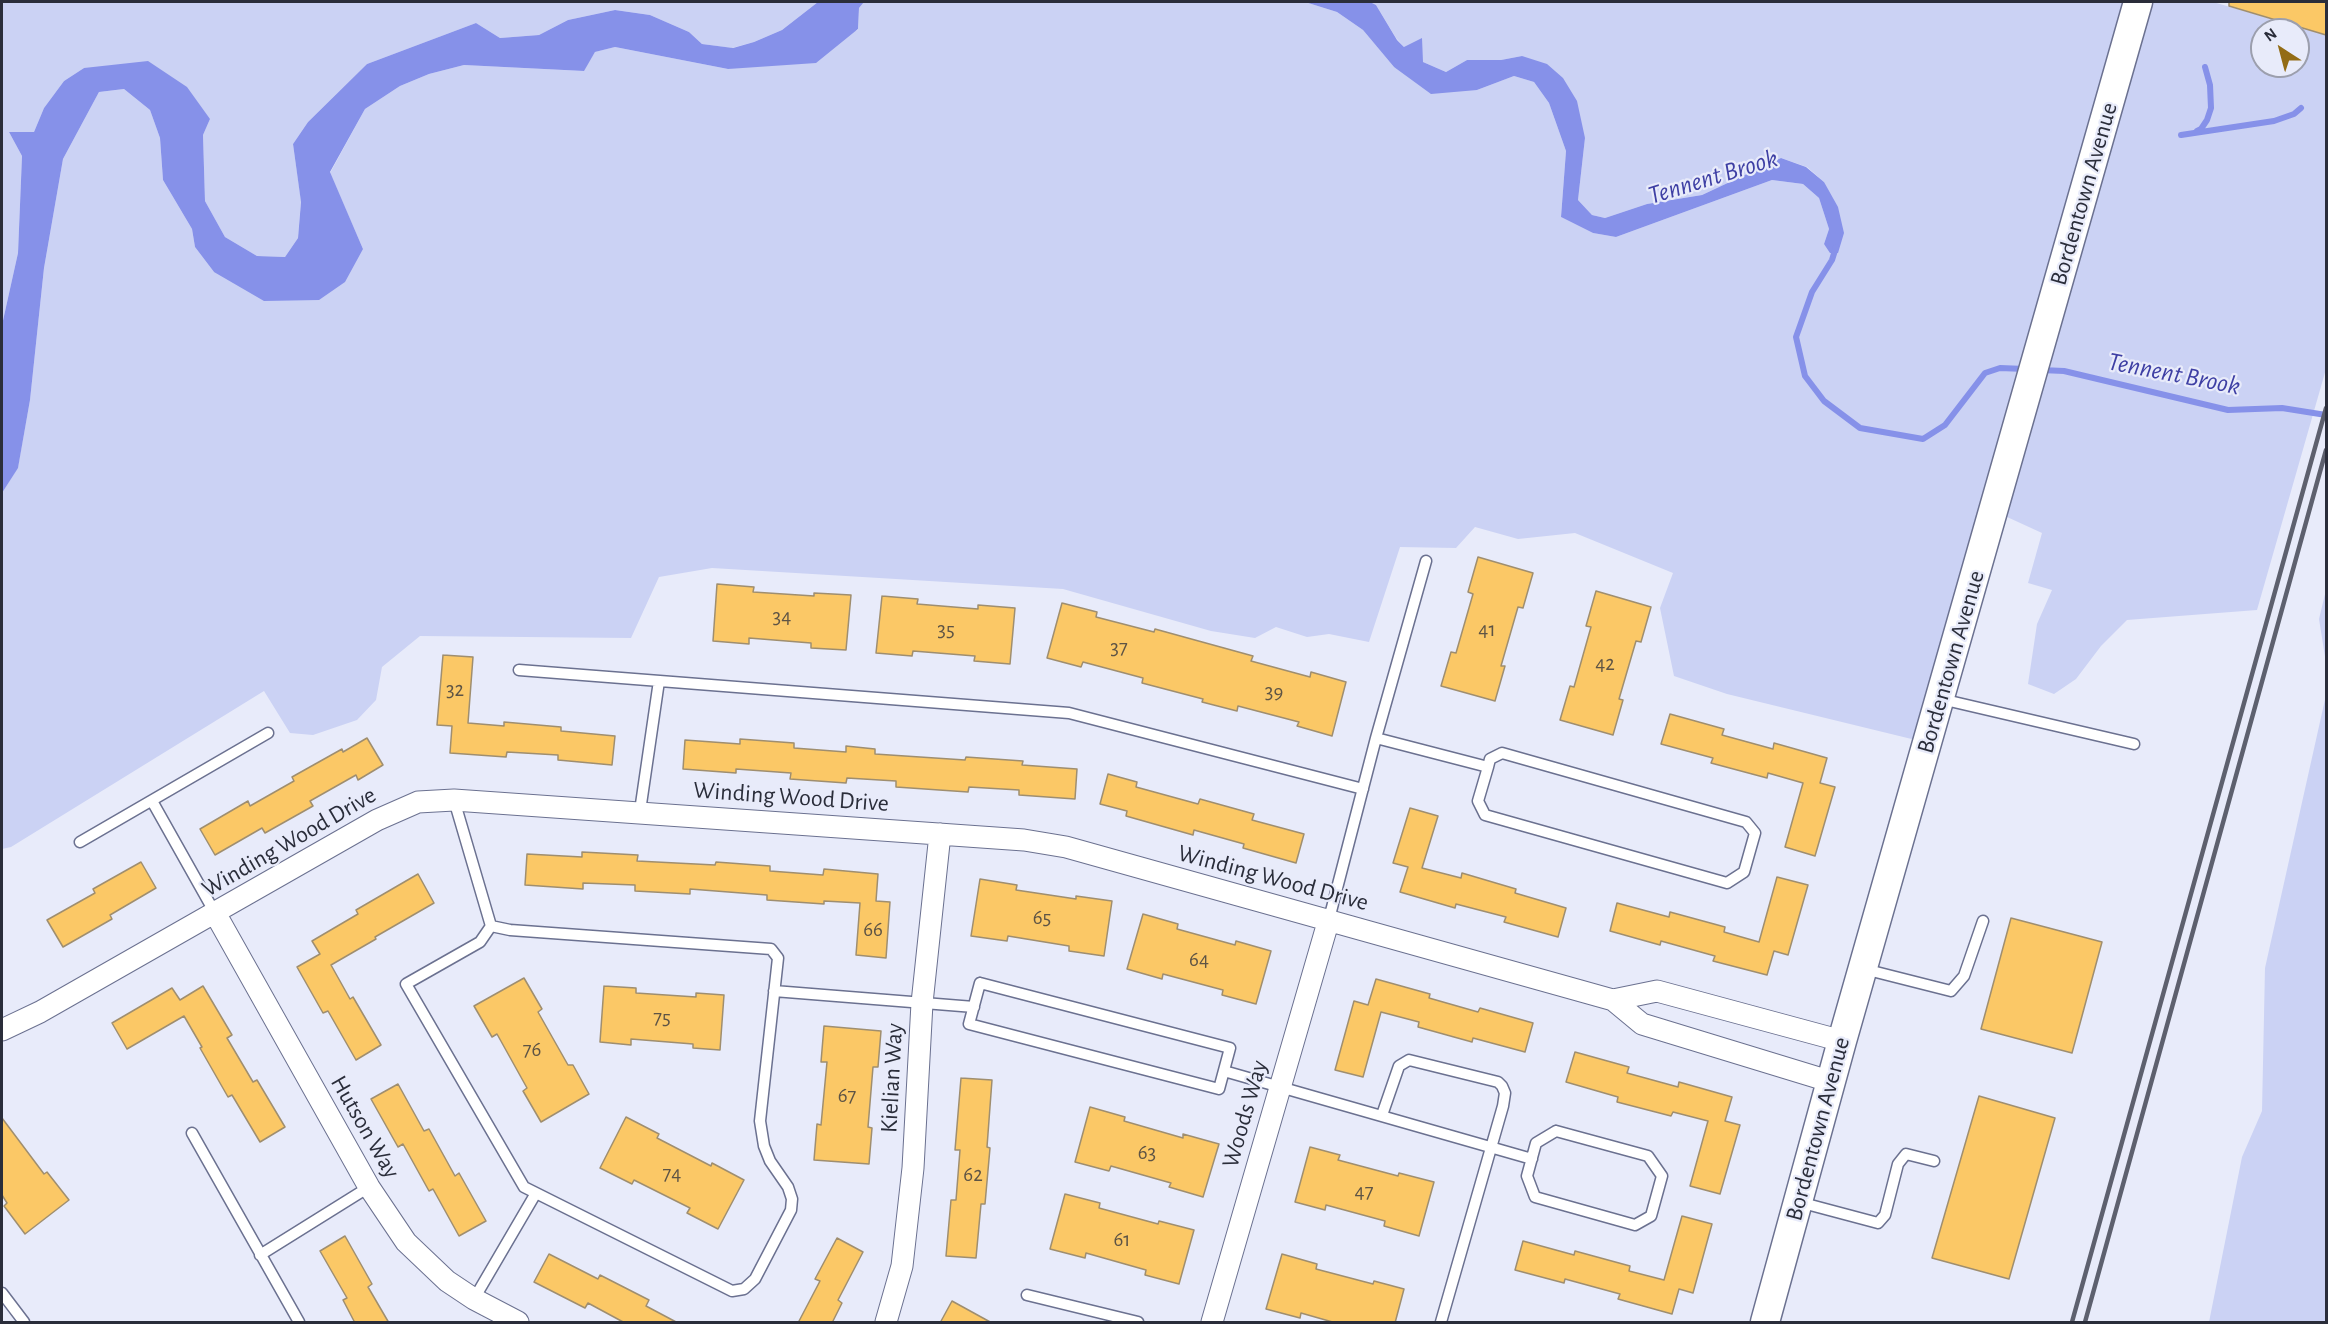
<!DOCTYPE html>
<style>
body{margin:0}
#map{position:relative;width:2328px;height:1324px;overflow:hidden;background:#e8ebfa;font-family:"Alegreya Sans",sans-serif}
canvas{display:block}
.frame{position:absolute;inset:0;border:3px solid #2a2d3a;pointer-events:none}
.north{position:absolute;left:2250px;top:18px;width:60px;height:60px;box-sizing:border-box;background:#e8ebfa;border:2px solid #9c9fad;border-radius:50%;rotate:324deg;font-size:16px;font-weight:700;line-height:24px;text-align:center;color:#2a2d3a}
.north::after{content:'';display:block;margin:auto;width:21px;height:27px;background:#936c15;clip-path:polygon(50% 0,100% 100%,50% 72%,0 100%)}
</style>
<div id="map">
<canvas width="2328" height="1324"></canvas>
<div class="frame"></div>
<div class="north">N</div>
</div>
<script>
const c = document.querySelector('canvas').getContext('2d');
c.lineJoin = 'round';
function paint(path, color) {
  c.fillStyle = color;
  c.fill(path, 'evenodd');
}
function poly(rows) {
  const path = new Path2D();
  for (const r of rows) {
    path.moveTo(r[0], r[1]);
    for (let i = 2; i < r.length; i += 2) path.lineTo(r[i], r[i + 1]);
  }
  return path;
}
function strokePath(path, color, width, dash) {
  c.strokeStyle = color;
  c.lineWidth = width;
  c.lineCap = dash ? 'butt' : 'round';
  c.setLineDash(dash || []);
  c.stroke(path);
}
function write(font, color, halo, rows, align = 'center') {
  c.font = font + ' "Alegreya Sans",sans-serif';
  c.lineWidth = 4.5;
  c.setLineDash([]);
  c.textBaseline = 'middle';
  c.strokeStyle = halo;
  c.fillStyle = color;
  for (const [text, x, y, turn = 0] of rows) {
    c.save();
    c.translate(x, y);
    c.rotate((+turn || 0) * Math.PI / 180);
    c.textAlign = isNaN(turn) ? turn : align;
    if (halo) c.strokeText(text, 0, 0);
    c.fillText(text, 0, 0);
    c.restore();
  }
}
const green = poly([
 [2,2,818,2,782,30,754,42,732,48,702,44,689,32,650,15,615,10,568,20,539,35,500,38,476,23,367,64,308,122,293,144,301,201,298,238,285,257,257,256,225,237,205,201,203,135,210,119,84,68,64,81,44,108,34,132,9,132,22,156,18,253,2,325],
 [864,2,1305,2,1337,12,1363,30,1394,67,1477,90,1514,76,1534,82,1549,103,1566,151,1561,217,1593,233,1616,237,1772,180,1803,184,1819,198,1829,229,1824,244,1838,253,1824,182,1807,167,1781,158,1702,195,1647,204,1605,218,1592,215,1578,200,1585,138,1522,56,1501,60,1467,60,1446,72,1423,62,1404,47,1396,38,1376,5,1370,2,2213,2,2326,35,2326,369,2257,610,2127,620,2101,646,2076,679,2054,694,2028,684,2037,624,2052,590,2028,583,2042,533,1994,511,1928,743,1727,694,1674,676,1660,608,1673,573,1575,533,1518,539,1475,527,1456,548,1400,547,1369,642,1329,634,1307,637,1276,627,1255,638,1211,631,1063,589,712,568,659,577,631,638,420,636,382,667,376,700,357,720,313,735,290,733,264,691,11,847,2,849,2,493,18,467,30,400,44,268,63,159,99,92,124,89,150,110,160,138,163,180,192,229,195,247,214,272,363,249,330,173,365,109,400,86,429,74,464,65,583,71,595,52,615,47,728,69,858,30,859,8],
 [2262,30,2298,30,2298,66,2262,66],
 [2326,590,2326,663,2319,619],
 [2326,695,2326,1322,2209,1322,2242,1157,2262,1111,2265,968]
]);
const water = poly([
 [818,2,864,2,859,8,858,29,816,63,728,69,615,47,595,52,584,71,464,65,429,74,400,86,365,109,330,172,363,249,345,282,319,300,264,301,214,272,195,247,192,229,163,180,160,138,150,110,124,89,99,92,63,159,44,268,30,400,18,468,2,493,2,325,18,253,22,156,9,132,34,132,44,108,64,81,84,68,148,61,187,87,210,119,203,135,205,201,225,237,257,256,285,257,298,238,301,202,293,144,308,122,367,64,476,23,500,38,539,35,568,20,615,10,650,15,689,32,702,44,733,48,754,42,782,30],
 [1305,2,1370,2,1376,5,1397,40,1404,47,1422,38,1423,62,1446,72,1467,60,1501,60,1522,56,1547,64,1563,78,1577,101,1585,138,1578,200,1592,215,1605,218,1647,204,1702,195,1781,158,1806,167,1824,182,1838,207,1844,233,1838,253,1830,253,1824,244,1829,229,1819,198,1803,184,1772,180,1616,237,1593,233,1561,217,1566,151,1549,103,1534,82,1514,76,1477,90,1431,94,1394,67,1363,30,1337,12]
]);
const stream = poly([
 [2197,131,2201,129,2207,120,2211,108,2210,85,2205,67],
 [2181,135,2274,121,2294,114,2301,108],
 [1836,247,1832,260,1812,292,1796,337,1805,376,1824,401,1860,428,1923,439,1945,425,1985,373,2000,368,2025,369],
 [2041,370,2064,371,2228,410,2282,408,2326,415]
]);
const building = poly([
 [2229,2,2326,2,2326,35,2229,6,2229,2],
 [1478,557,1533,573,1523,608,1518,607,1501,666,1505,666,1495,701,1441,686,1451,652,1456,653,1473,594,1468,592,1478,557],
 [717,584,754,587,753,592,814,596,814,593,851,595,846,650,811,648,811,643,749,638,749,644,713,641,717,584],
 [1596,591,1651,607,1641,642,1636,641,1619,699,1623,700,1613,735,1560,720,1570,686,1574,687,1591,627,1586,626,1596,591],
 [882,596,918,599,917,604,978,609,978,605,1015,608,1010,664,974,661,975,656,913,651,912,656,876,653,882,596],
 [1062,603,1097,612,1096,617,1154,632,1155,629,1253,656,1251,661,1310,677,1311,672,1346,682,1332,736,1297,726,1299,722,1238,706,1237,711,1202,702,1203,699,1142,683,1143,678,1083,662,1081,667,1047,658,1062,603],
 [443,655,473,657,468,723,504,726,504,722,561,727,561,731,615,736,612,765,558,760,558,755,507,752,506,757,450,753,452,726,437,725,443,655],
 [1670,714,1724,729,1722,735,1773,749,1774,743,1827,758,1820,783,1835,787,1815,856,1785,847,1803,783,1768,773,1767,778,1711,763,1713,758,1661,744,1670,714],
 [367,738,383,765,358,780,356,775,310,801,313,806,265,833,262,828,215,855,200,829,248,801,250,806,294,781,292,777,342,749,343,752,367,738],
 [740,739,794,743,794,748,846,752,846,746,875,749,875,754,965,760,966,757,1023,761,1022,765,1077,769,1075,799,1019,795,1019,790,969,787,968,792,896,787,896,781,847,778,846,783,790,779,791,773,736,769,736,773,683,769,685,740,740,744,740,739],
 [1108,774,1137,782,1136,787,1198,804,1200,799,1254,814,1252,820,1304,834,1296,863,1243,848,1244,844,1194,830,1193,835,1126,816,1127,811,1100,804,1108,774],
 [1410,808,1438,816,1422,868,1461,878,1462,873,1516,889,1515,893,1566,908,1558,937,1504,922,1506,917,1456,904,1455,908,1400,892,1408,867,1393,863,1410,808],
 [582,852,638,855,637,861,715,865,716,862,770,866,770,871,823,875,824,869,878,874,876,901,890,902,886,958,856,955,860,903,824,901,824,904,767,900,767,895,690,889,690,894,635,891,635,885,583,883,583,889,525,885,527,854,582,857,582,852],
 [141,862,156,888,110,915,112,919,63,947,47,920,95,893,93,889,141,862],
 [418,874,434,903,375,937,376,939,331,965,350,999,353,997,381,1045,356,1060,328,1011,323,1013,297,967,320,954,312,941,358,914,356,910,418,874],
 [1777,877,1808,885,1788,955,1774,951,1767,975,1713,961,1715,956,1661,941,1660,945,1610,931,1617,903,1669,917,1670,912,1725,927,1724,932,1759,942,1777,877],
 [980,879,1017,885,1016,890,1076,899,1076,896,1112,901,1104,956,1069,951,1069,946,1008,936,1007,941,971,936,980,879],
 [1143,914,1178,924,1177,929,1235,945,1236,941,1271,951,1256,1004,1222,995,1223,990,1163,974,1162,979,1127,969,1143,914],
 [2011,918,2102,942,2072,1053,1981,1029,2011,918],
 [524,978,542,1009,538,1012,568,1065,573,1065,589,1094,541,1122,523,1091,527,1088,497,1034,492,1037,474,1006,524,978],
 [1376,979,1430,994,1429,998,1478,1012,1480,1008,1533,1023,1525,1052,1473,1038,1472,1042,1418,1027,1419,1022,1381,1012,1363,1077,1335,1070,1354,1001,1368,1005,1376,979],
 [203,986,232,1035,227,1038,253,1082,257,1080,285,1127,260,1142,232,1095,228,1097,200,1048,202,1047,184,1016,127,1049,112,1023,172,988,180,1000,203,986],
 [604,986,636,988,636,993,696,997,696,993,724,995,720,1050,693,1048,693,1044,631,1039,631,1045,600,1042,604,986],
 [824,1026,881,1031,878,1067,873,1067,868,1127,872,1128,869,1164,814,1160,817,1124,821,1125,827,1062,821,1062,824,1026],
 [1575,1052,1629,1067,1627,1073,1678,1087,1679,1082,1732,1097,1725,1121,1740,1125,1720,1194,1690,1186,1708,1121,1673,1112,1671,1116,1617,1102,1618,1097,1566,1082,1575,1052],
 [961,1078,992,1080,987,1147,990,1148,985,1204,981,1204,976,1258,946,1256,951,1200,956,1200,960,1150,955,1150,961,1078],
 [398,1084,424,1131,429,1129,455,1176,459,1173,486,1221,459,1236,433,1189,429,1191,403,1144,398,1147,371,1099,398,1084],
 [1979,1096,2055,1118,2009,1279,1932,1258,1979,1096],
 [1090,1107,1125,1117,1124,1121,1183,1138,1183,1134,1219,1144,1203,1197,1169,1187,1171,1183,1111,1166,1109,1171,1075,1162,1090,1107],
 [626,1117,659,1134,657,1138,711,1166,712,1163,744,1180,718,1229,687,1213,690,1208,634,1180,632,1184,600,1168,626,1117],
 [2,1118,44,1174,47,1172,69,1200,25,1234,4,1206,7,1203,2,1195,2,1118],
 [1310,1147,1340,1155,1338,1160,1398,1176,1399,1173,1434,1182,1419,1236,1384,1226,1385,1221,1326,1205,1325,1210,1295,1202,1310,1147],
 [1065,1194,1100,1203,1099,1208,1158,1224,1159,1221,1194,1230,1179,1284,1145,1275,1146,1270,1086,1253,1085,1258,1050,1249,1065,1194],
 [1682,1216,1712,1224,1693,1293,1679,1289,1672,1314,1618,1299,1620,1294,1565,1279,1564,1283,1515,1270,1523,1241,1574,1255,1575,1251,1630,1266,1629,1271,1664,1280,1682,1216],
 [345,1236,372,1284,368,1287,389,1323,355,1323,343,1300,347,1298,320,1251,345,1236],
 [837,1238,863,1252,838,1300,842,1303,832,1323,798,1323,820,1281,815,1279,837,1238],
 [549,1254,598,1279,600,1275,649,1300,646,1306,678,1323,625,1323,588,1303,585,1308,534,1282,549,1254],
 [1282,1254,1317,1264,1316,1269,1373,1284,1374,1281,1404,1289,1395,1323,1336,1323,1301,1313,1300,1318,1266,1309,1282,1254],
 [952,1301,992,1323,940,1323,952,1301]
]);
const service = poly([
 [519,670,1069,713,1363,789],
 [1941,699,2134,744],
 [1376,738,1488,767,1490,759,1502,753,1746,822,1755,833,1744,872,1727,883,1485,815,1478,801,1488,767],
 [454,800,491,926],
 [152,801,215,913],
 [640,811,659,681],
 [80,842,268,733],
 [1329,919,1376,738,1426,561],
 [491,926,510,930,771,949,778,958,760,1121,764,1146,770,1161,788,1187,792,1199,791,1210,755,1279,744,1289,732,1291,524,1187,406,984,480,942,491,926],
 [1864,969,1951,991,1964,976,1983,921],
 [980,983,1230,1048,1219,1089,969,1024,980,983],
 [774,991,974,1007],
 [1224,1071,1532,1159],
 [1382,1115,1399,1066,1409,1060,1498,1082,1502,1086,1505,1093,1503,1106,1441,1322],
 [1556,1131,1648,1156,1662,1176,1651,1216,1635,1225,1535,1197,1527,1176,1536,1143,1556,1131],
 [192,1133,299,1322],
 [1799,1202,1878,1223,1885,1215,1898,1164,1906,1154,1934,1161],
 [260,1255,369,1187],
 [2,1293,24,1322],
 [1027,1295,1138,1322],
 [474,1299,536,1193]
]);
const minor = poly([
 [215,913,369,1187,406,1242,447,1281,474,1299,518,1322],
 [2,1030,40,1012,377,820,418,802,454,800,1024,840,1066,847,1613,1000],
 [1832,1082,1642,1024,1613,1000,1657,991,1842,1041],
 [886,1322,902,1266,913,1168,922,1003,940,834],
 [1212,1322,1329,919]
]);
const secondary = poly([
 [1765,1322,1842,1041,2138,2]
]);
const rail = poly([
 [2072,1322,2326,408],
 [2085,1322,2326,450]
]);
const numberNames = [
 ["34",782,617],
 ["35",946,630],
 ["41",1487,630],
 ["37",1119,648],
 ["42",1605,664],
 ["32",455,690],
 ["39",1274,692],
 ["65",1042,918],
 ["66",873,930],
 ["64",1199,960],
 ["75",662,1018],
 ["76",532,1050],
 ["67",847,1096],
 ["63",1147,1153],
 ["74",672,1174],
 ["62",973,1175],
 ["47",1364,1192],
 ["61",1122,1240]
];
const streetNames = [
 ["Bordentown Avenue",2084,194,-74],
 ["Bordentown Avenue",1951,662,-74],
 ["Winding Wood Drive",791,797,4],
 ["Winding Wood Drive",289,842,-30],
 ["Winding Wood Drive",1273,878,15],
 ["Kielian Way",892,1078,-87],
 ["Woods Way",1245,1114,-74],
 ["Hutson Way",365,1127,60],
 ["Bordentown Avenue",1818,1129,-75]
];
const waterNames = [
 ["Tennent Brook",1713,177,-17],
 ["Tennent Brook",2174,374,11]
];
paint(green, '#cbd2f4');
paint(water, '#8691e9');
strokePath(stream, '#8691e9', 6);
paint(building, '#fbc866');
strokePath(building, '#9f8e6f', 1.5);
strokePath(service, '#6b7190', 13);
strokePath(minor, '#6b7190', 23);
strokePath(secondary, '#6b7190', 31);
strokePath(service, '#fff', 10);
strokePath(minor, '#fff', 21);
strokePath(secondary, '#fff', 28);
strokePath(rail, '#5d606e', 4.5);
write('21px', '#5e5445', null, numberNames);
write('24px', '#2a2d3a', '#e8ebfa', streetNames);
write('italic 26px', '#3e3fa4', '#e8ebfa', waterNames);
</script>
